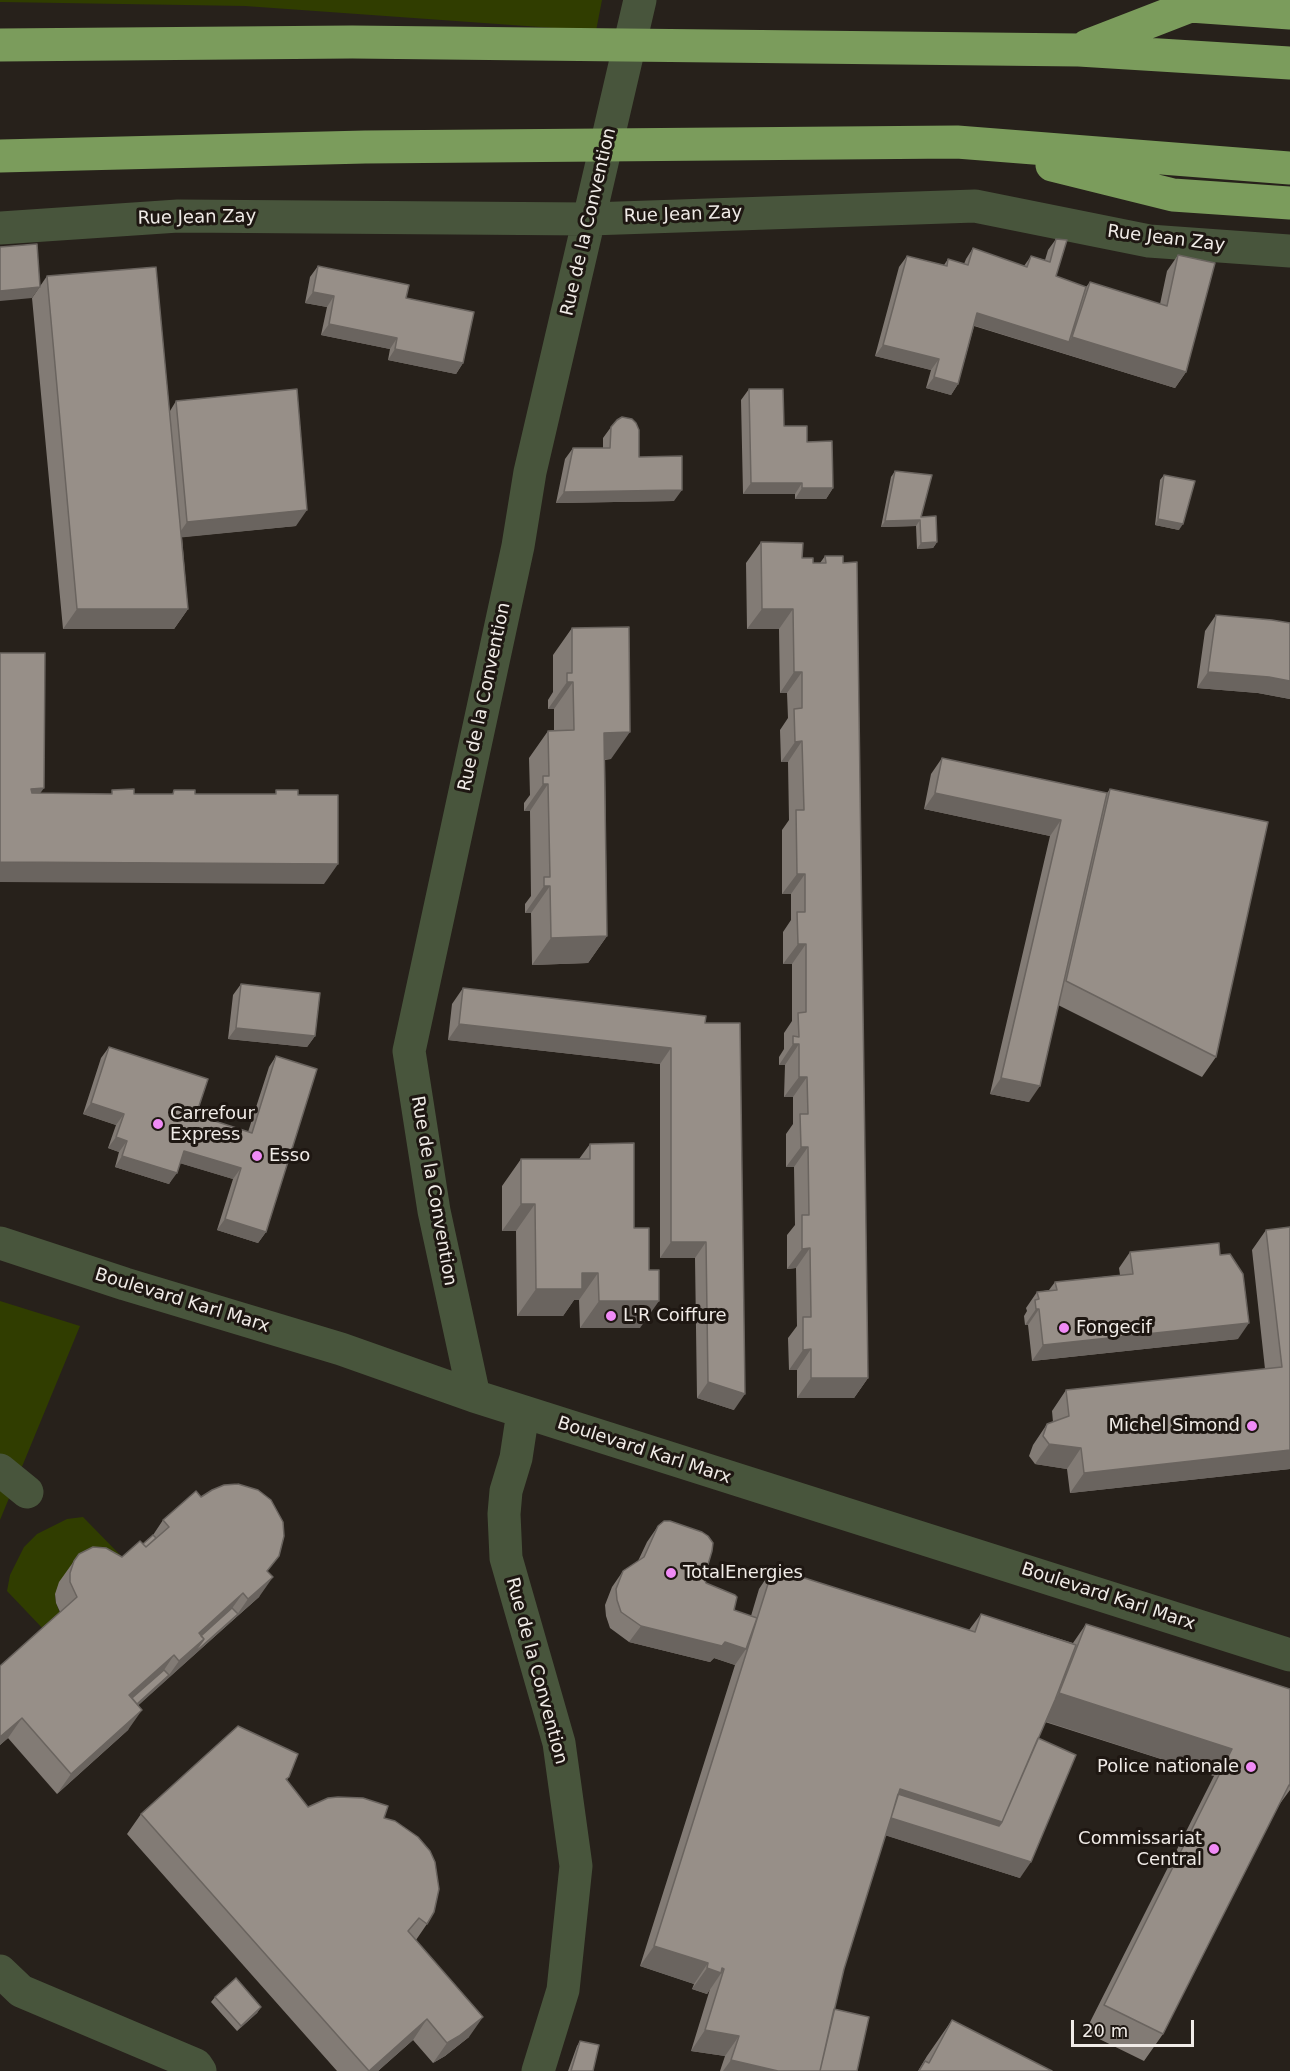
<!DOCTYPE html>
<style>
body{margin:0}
#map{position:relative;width:1290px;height:2071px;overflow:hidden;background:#27211b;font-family:"DejaVu Sans",sans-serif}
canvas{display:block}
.scale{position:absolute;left:1071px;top:2020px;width:123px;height:27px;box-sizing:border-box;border:3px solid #f0ebe7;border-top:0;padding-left:8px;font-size:18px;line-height:21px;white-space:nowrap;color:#f0ebe7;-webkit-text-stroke:4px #1e1712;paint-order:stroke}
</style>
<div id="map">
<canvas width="1290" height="2071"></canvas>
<div class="scale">20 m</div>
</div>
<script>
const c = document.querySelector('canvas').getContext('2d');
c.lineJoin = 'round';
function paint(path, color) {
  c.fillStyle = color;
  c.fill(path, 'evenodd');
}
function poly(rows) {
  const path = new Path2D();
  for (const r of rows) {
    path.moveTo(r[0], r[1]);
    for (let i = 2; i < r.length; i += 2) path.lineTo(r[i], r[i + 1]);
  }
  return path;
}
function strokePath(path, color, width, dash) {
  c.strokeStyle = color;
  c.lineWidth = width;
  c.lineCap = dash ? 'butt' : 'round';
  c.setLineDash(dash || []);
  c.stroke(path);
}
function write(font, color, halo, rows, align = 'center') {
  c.font = font + ' "DejaVu Sans",sans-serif';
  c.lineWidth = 6;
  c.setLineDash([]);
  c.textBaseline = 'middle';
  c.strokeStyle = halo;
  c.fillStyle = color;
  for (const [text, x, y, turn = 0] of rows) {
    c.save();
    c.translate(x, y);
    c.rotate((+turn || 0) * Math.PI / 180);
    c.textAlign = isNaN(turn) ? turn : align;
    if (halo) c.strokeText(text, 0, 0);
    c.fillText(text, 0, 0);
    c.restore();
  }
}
const green = poly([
 [0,0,602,0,596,31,245,6,0,2],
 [0,1301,80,1326,0,1520],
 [83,1517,126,1561,55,1594,56,1603,60,1613,46,1632,7,1591,10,1575,24,1547,37,1534,67,1519]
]);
const street = poly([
 [0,228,178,216,590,219,975,206,1149,241,1290,251],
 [0,1243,125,1284,341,1349,474,1396,1290,1655],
 [474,1396,434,1211,409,1051,518,546,530,472,640,0],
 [523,1412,516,1458,506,1491,504,1514,506,1558,559,1743,576,1866,563,1990,538,2071],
 [0,1470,27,1492],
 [0,1971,21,1991,196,2065,200,2071]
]);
const highway = poly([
 [0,45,352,42,1079,50,1290,63],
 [1087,46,1190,6,1290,13],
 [0,156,365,147,957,142,1290,168],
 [1052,165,1173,195,1290,203]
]);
const wall = poly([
 [1056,239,1056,276,1086,287,1090,282,1160,304,1167,271,1178,255,1186,372,1175,388,974,326,958,384,951,395,926,388,931,370,875,356,899,267,907,256,944,265,948,259,964,264,966,259,973,248,1024,266,1031,256,1045,260,1048,250],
 [318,266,406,298,463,363,456,374,388,360,390,349,321,335,327,307,305,303,310,277],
 [47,276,170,411,176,401,296,526,182,537,188,609,174,629,63,629,32,298],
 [749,389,784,426,807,442,833,488,826,499,795,499,795,494,743,494,741,400],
 [611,427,639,457,674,501,556,503,565,459,573,448,603,448,603,438],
 [895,471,921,517,937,542,933,548,917,549,916,526,881,527,891,477],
 [1164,475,1179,530,1155,525,1160,480],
 [761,542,813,563,820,563,825,556,843,563,868,1378,854,1398,797,1398,797,1370,789,1370,788,1338,797,1326,796,1268,787,1269,787,1235,795,1225,794,1167,786,1167,786,1134,793,1124,793,1097,784,1097,785,1065,779,1065,779,1057,784,1049,784,1033,792,1021,792,964,783,964,783,932,791,920,791,894,782,894,782,830,789,820,788,762,781,762,780,730,788,718,787,693,780,693,779,629,747,629,746,563],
 [1216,615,1290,623,1290,699,1258,693,1197,688,1205,631],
 [572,628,611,759,605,760,607,936,588,963,532,965,531,913,525,913,525,904,531,896,530,811,524,811,524,803,530,795,529,758,548,731,554,730,554,709,548,709,548,700,553,692,553,655],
 [942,758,1107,793,1110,789,1216,1057,1202,1077,1058,1005,1029,1102,990,1094,1050,836,924,809,931,774],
 [241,984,315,1036,307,1047,228,1039,233,995],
 [463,988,705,1023,734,1410,697,1398,695,1258,660,1258,660,1064,448,1040,452,1004],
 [109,1047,196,1115,248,1132,269,1067,276,1056,266,1232,258,1243,217,1230,233,1179,180,1163,169,1184,115,1167,119,1152,108,1148,116,1125,83,1114,101,1058],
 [590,1144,634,1228,640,1328,580,1328,579,1300,574,1300,563,1316,517,1316,516,1231,502,1231,502,1186,521,1159,579,1159],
 [1290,1227,1290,1469,1070,1493,1067,1469,1035,1464,1029,1456,1033,1445,1047,1424,1053,1422,1052,1411,1066,1390,1265,1369,1252,1250,1266,1230],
 [1130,1252,1220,1255,1238,1339,1032,1361,1028,1325,1025,1325,1024,1316,1027,1311,1026,1308,1037,1292,1049,1290,1055,1282,1120,1275,1119,1268],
 [163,1520,268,1572,259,1597,138,1705,128,1730,57,1794,8,1738,0,1745,0,1666,60,1612,56,1603,55,1594,59,1582,74,1561,122,1557,143,1544,153,1535],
 [658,1526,704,1578,706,1583,734,1610,751,1616,759,1589,773,1568,969,1630,981,1614,1073,1643,1086,1624,1290,1689,1290,1790,1279,1805,1163,2034,1144,2061,1085,2032,1214,1776,1045,1722,1038,1738,1020,1878,885,1835,844,1969,834,2009,857,2071,720,2071,725,2056,691,2051,710,1989,707,1994,692,1989,694,1984,640,1966,735,1665,714,1658,710,1662,629,1642,610,1628,606,1616,605,1605,612,1587,623,1571,638,1561,647,1542],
 [289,1777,287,1780,308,1807,384,1818,427,1924,416,1940,469,2037,445,2056,433,2063,413,2040,378,2071,337,2071,127,1834,141,1814],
 [215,1997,261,2007,257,2013,237,2031,211,2002],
 [952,2020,1052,2071,918,2071,927,2056],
 [580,2041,593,2071,568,2071,577,2046]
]);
const shadedWall = poly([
 [40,287,32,298,0,301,0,291],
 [313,292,334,296,327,307,305,303],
 [977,313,1069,342,1072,337,1186,372,1175,388,969,324],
 [329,324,397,338,390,349,321,335],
 [883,345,939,359,931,370,875,356],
 [395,349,463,363,456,374,388,360],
 [934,377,958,384,951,395,926,388],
 [751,483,802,483,795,494,743,494],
 [802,488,833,488,826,499,795,499],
 [682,490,674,501,556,503,564,492],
 [307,510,296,526,176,538,187,522],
 [1158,519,1183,524,1179,530,1155,525],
 [920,520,916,526,881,527,885,521],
 [937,542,933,548,917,549,921,543],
 [77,609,188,609,174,629,63,629],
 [762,609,793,609,779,629,747,629],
 [794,672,802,672,787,693,780,693],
 [1208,672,1269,677,1290,681,1290,699,1258,693,1197,688],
 [567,682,573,682,554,709,548,709],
 [630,732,611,759,585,760,604,733],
 [802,741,788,762,781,762,795,742],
 [543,784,548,784,530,811,524,811],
 [44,788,29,809,31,789],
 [935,793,1061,820,1050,836,924,809],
 [0,862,338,864,324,884,0,882],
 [797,874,805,874,791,894,782,894],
 [544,886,550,886,531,913,525,913],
 [607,936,588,963,532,965,551,938],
 [798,944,806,944,792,964,783,964],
 [459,1024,671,1048,660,1064,448,1040],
 [236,1028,315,1036,307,1047,228,1039],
 [793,1044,799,1044,785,1065,779,1065],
 [799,1077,807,1077,793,1097,784,1097],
 [1001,1078,1040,1086,1029,1102,990,1094],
 [91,1103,124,1114,116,1125,83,1114],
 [116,1137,127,1141,119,1152,108,1148],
 [801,1147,808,1147,794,1167,786,1167],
 [184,1151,241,1168,233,1179,176,1162],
 [122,1156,177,1173,169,1184,115,1167],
 [521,1204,535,1204,516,1231,502,1231],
 [225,1219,266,1232,258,1243,217,1230],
 [671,1242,706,1242,695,1258,660,1258],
 [810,1248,796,1268,787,1269,802,1249],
 [582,1273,598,1273,579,1300,574,1300,563,1316,517,1316,536,1289],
 [599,1301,659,1301,640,1328,580,1328],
 [1036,1309,1039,1309,1028,1325,1025,1325],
 [1249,1323,1238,1339,1032,1361,1043,1345],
 [811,1349,797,1370,789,1370,803,1350],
 [811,1378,868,1378,854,1398,797,1398],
 [708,1382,745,1394,734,1410,697,1398],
 [1049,1444,1081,1448,1067,1469,1035,1464],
 [1290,1450,1290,1469,1070,1493,1084,1473],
 [273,1577,259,1597,234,1619,248,1599],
 [243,1593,228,1614,190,1649,199,1633],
 [238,1614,234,1619,120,1722,124,1716,169,1675,179,1661,204,1639],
 [641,1626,725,1642,746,1649,735,1665,714,1658,710,1662,629,1642],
 [174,1655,160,1676,120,1711,129,1695],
 [1059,1693,1232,1749,1214,1776,1041,1720],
 [142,1710,128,1730,57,1794,71,1774],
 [22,1718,8,1738,0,1745,0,1737],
 [900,1789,1002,1822,988,1842,891,1812],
 [889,1817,1031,1862,1020,1878,878,1833],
 [654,1946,708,1963,694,1984,640,1966],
 [707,1968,724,1969,707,1994,692,1989],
 [261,2007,257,2013,237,2031,241,2026],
 [483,2017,469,2037,445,2056,433,2063,447,2043],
 [427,2019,413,2040,378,2071,369,2071],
 [705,2030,739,2036,725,2056,691,2051],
 [731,2060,778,2071,723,2071]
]);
const building = poly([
 [1056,239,1067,240,1056,276,1086,287,1069,342,977,313,958,384,934,377,939,359,883,345,907,256,947,266,948,259,968,265,973,248,1027,267,1031,256,1050,262,1056,239],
 [37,244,40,287,0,291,0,247,37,244],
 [1178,255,1215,263,1186,372,1072,337,1090,282,1167,306,1178,255],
 [318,266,409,285,406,298,474,312,463,363,395,349,397,338,329,324,334,296,313,292,318,266],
 [156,267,188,609,77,609,47,276,156,267],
 [297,389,307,510,187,522,176,401,297,389],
 [749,389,783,389,784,426,807,426,807,442,832,441,833,488,802,488,802,483,751,483,749,389],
 [622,417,632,419,636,423,639,430,639,457,682,456,682,490,564,492,573,448,610,448,611,427,617,420,622,417],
 [895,471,932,475,921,517,936,516,937,542,921,543,920,520,885,521,895,471],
 [1164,475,1195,481,1183,524,1158,519,1164,475],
 [761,542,803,543,802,558,813,558,813,563,826,563,825,556,843,556,843,563,857,562,868,1378,811,1378,811,1349,803,1350,803,1317,811,1317,810,1248,802,1249,802,1215,809,1215,808,1147,801,1147,800,1114,808,1114,807,1077,799,1077,799,1044,793,1044,793,1036,799,1037,798,1013,806,1012,806,944,798,944,797,912,805,912,805,874,797,874,796,810,804,810,802,741,795,742,794,709,802,708,802,672,794,672,793,609,762,609,761,542],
 [1216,615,1272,620,1290,623,1290,681,1269,677,1208,672,1216,615],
 [629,627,630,732,604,733,607,936,551,938,550,886,544,886,544,877,550,877,548,784,543,784,543,776,549,776,548,731,574,730,573,682,567,682,567,673,572,673,572,628,629,627],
 [0,653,45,653,44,788,31,789,32,793,112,794,112,790,134,789,134,794,173,794,174,790,195,790,195,794,276,794,276,790,298,790,298,795,338,795,338,864,0,862,0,653],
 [942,758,1107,793,1040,1086,1001,1078,1061,820,935,793,942,758],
 [1110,789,1268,822,1216,1057,1066,981,1110,789],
 [241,984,320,993,315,1036,236,1028,241,984],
 [463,988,706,1016,705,1023,740,1023,745,1394,708,1382,706,1242,671,1242,671,1048,459,1024,463,988],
 [109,1047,208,1079,196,1115,252,1133,276,1056,317,1069,266,1232,225,1219,241,1168,184,1151,177,1173,122,1156,127,1141,116,1137,124,1114,91,1103,109,1047],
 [634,1143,634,1228,649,1228,649,1270,659,1270,659,1301,599,1301,598,1273,582,1273,582,1289,536,1289,535,1204,521,1204,521,1159,590,1159,590,1144,634,1143],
 [1290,1227,1290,1450,1084,1473,1081,1448,1049,1444,1043,1436,1047,1424,1069,1416,1066,1390,1282,1367,1266,1230,1290,1227],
 [1219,1243,1220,1255,1230,1254,1243,1274,1249,1323,1043,1345,1039,1309,1036,1309,1035,1300,1039,1299,1037,1292,1057,1290,1055,1282,1133,1274,1130,1252,1219,1243],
 [238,1484,258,1490,271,1500,283,1522,284,1536,279,1556,267,1571,273,1577,248,1599,243,1593,199,1633,204,1639,179,1661,174,1655,129,1695,142,1710,71,1774,22,1718,0,1737,0,1666,77,1597,70,1582,70,1573,74,1561,79,1554,93,1547,106,1548,122,1557,140,1541,146,1547,169,1527,163,1520,196,1491,201,1497,212,1490,224,1485,238,1484],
 [664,1521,670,1521,702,1532,708,1536,713,1543,712,1551,704,1578,706,1583,735,1595,737,1597,734,1610,757,1618,746,1649,725,1642,722,1646,641,1626,621,1612,617,1600,616,1589,623,1571,644,1557,658,1526,664,1521],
 [153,1535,156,1538,146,1547,143,1544,153,1535],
 [773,1568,975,1632,981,1614,1076,1645,1055,1700,1002,1822,900,1789,844,1969,820,2071,778,2071,731,2060,739,2036,705,2030,724,1969,722,1968,721,1973,707,1968,708,1963,654,1946,773,1568],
 [232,1608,238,1614,193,1654,204,1639,201,1636,232,1608],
 [1086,1624,1290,1689,1290,1786,1289,1785,1163,2034,1104,2005,1232,1749,1059,1693,1086,1624],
 [164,1670,169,1675,137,1704,132,1698,164,1670],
 [238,1726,298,1754,289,1777,286,1779,308,1807,328,1798,338,1797,363,1798,388,1806,384,1818,395,1821,418,1837,430,1851,435,1862,439,1889,434,1912,427,1924,419,1918,408,1931,483,2017,459,2036,447,2043,427,2019,369,2071,141,1814,238,1726],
 [1038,1738,1076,1755,1031,1862,891,1818,898,1794,999,1826,1002,1822,1038,1738],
 [236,1978,261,2007,241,2026,215,1997,236,1978],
 [834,2009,869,2017,857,2071,820,2071,834,2009],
 [952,2020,1052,2071,919,2071,925,2061,929,2063,952,2020],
 [580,2041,599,2045,593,2071,571,2071,580,2041]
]);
const markers = [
 [158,1124,6,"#f08bf6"],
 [257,1156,6,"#f08bf6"],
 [611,1316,6,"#f08bf6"],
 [1064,1328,6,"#f08bf6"],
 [1252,1426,6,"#f08bf6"],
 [671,1573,6,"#f08bf6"],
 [1251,1767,6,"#f08bf6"],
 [1214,1849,6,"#f08bf6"]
];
const streetNames = [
 ["Rue Jean Zay",683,215,-2],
 ["Rue Jean Zay",197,218,-1],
 ["Rue de la Convention",589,222,-77],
 ["Rue Jean Zay",1166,239,7],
 ["Rue de la Convention",485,697,-78],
 ["Rue de la Convention",433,1191,80],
 ["Boulevard Karl Marx",182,1301,17],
 ["Boulevard Karl Marx",644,1451,18],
 ["Boulevard Karl Marx",1108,1597,18],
 ["Rue de la Convention",536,1671,75]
];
const poiNames = [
 ["Carrefour",170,1114],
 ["Express",170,1135],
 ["Esso",269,1156],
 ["L'R Coiffure",623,1316],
 ["Fongecif",1076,1328],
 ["Michel Simond",1240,1426,"right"],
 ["TotalEnergies",683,1573],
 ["Police nationale",1239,1767,"right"],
 ["Commissariat",1202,1839,"right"],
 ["Central",1202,1860,"right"]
];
paint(green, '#303d00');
strokePath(street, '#48553c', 33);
strokePath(highway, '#7b9c5c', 33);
paint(wall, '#827b75');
paint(shadedWall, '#6a645f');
paint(building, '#978f88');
strokePath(building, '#6a645f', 1.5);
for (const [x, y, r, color] of markers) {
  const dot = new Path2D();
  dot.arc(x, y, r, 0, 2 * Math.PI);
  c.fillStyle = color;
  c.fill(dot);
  strokePath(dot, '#1e1712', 2);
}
write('18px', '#f0ebe7', '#1e1712', streetNames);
write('18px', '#f0ebe7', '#1e1712', poiNames, 'left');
</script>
